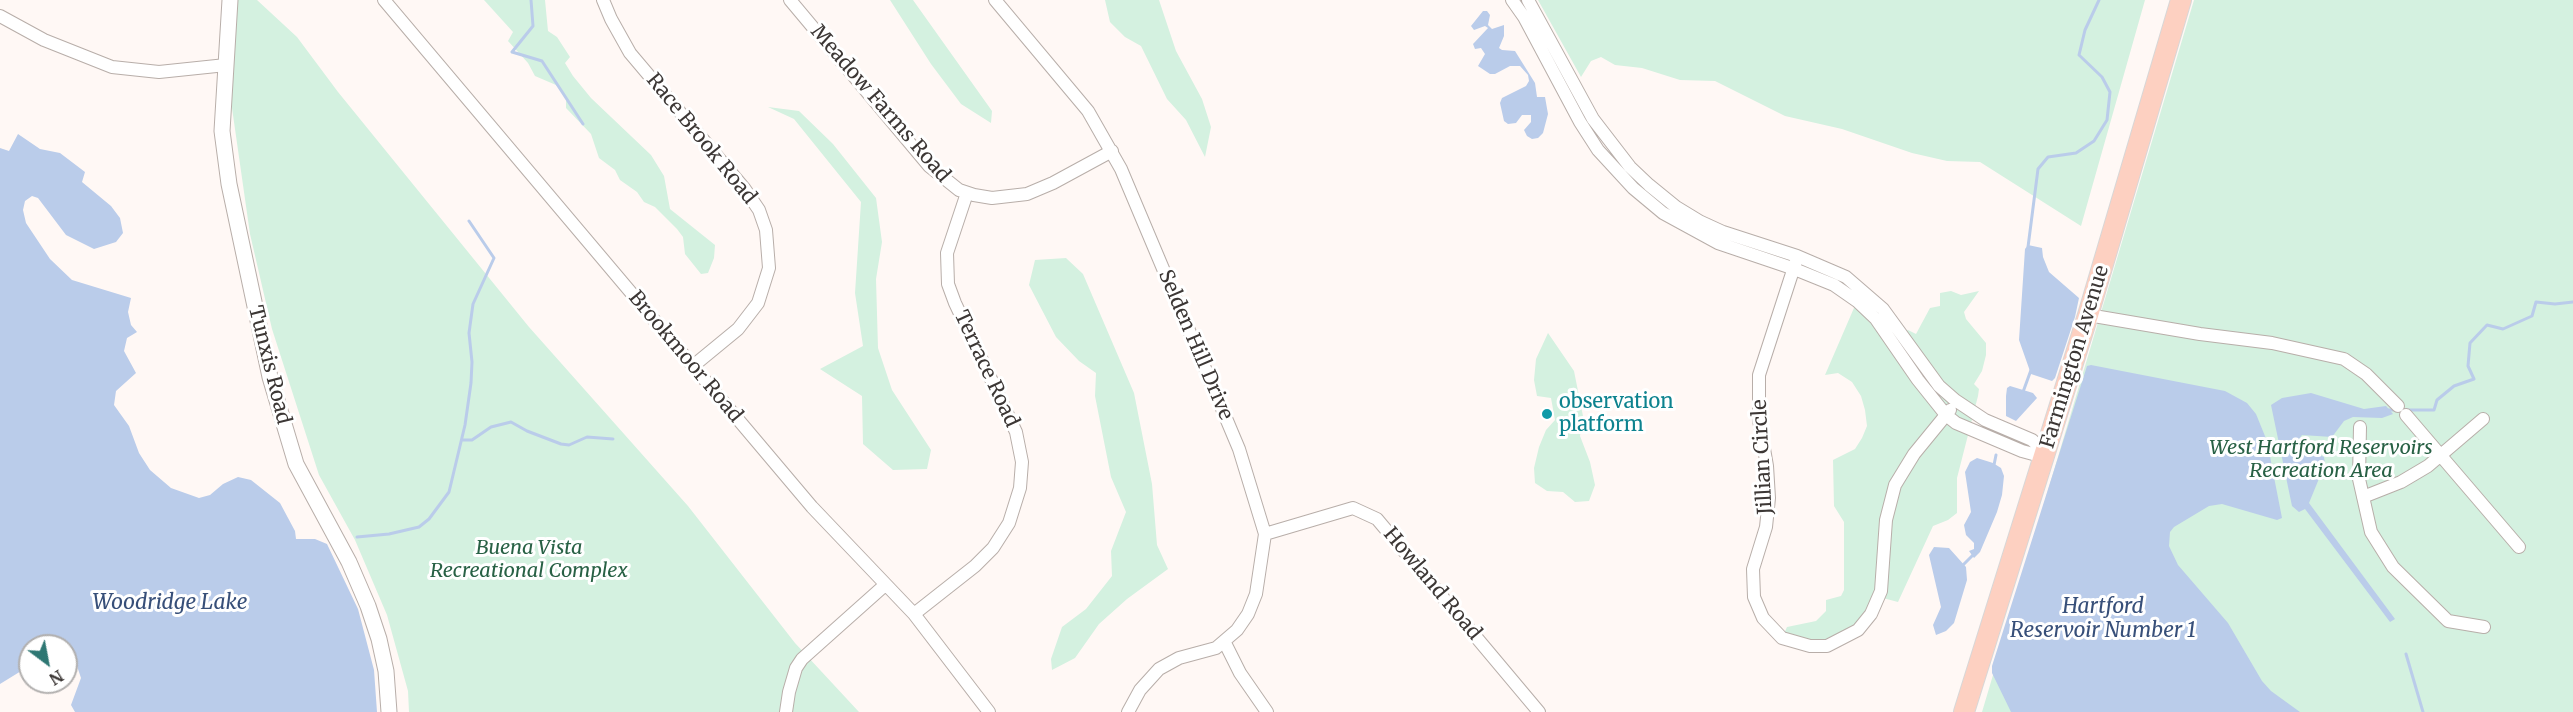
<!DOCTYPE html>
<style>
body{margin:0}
#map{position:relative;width:2573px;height:712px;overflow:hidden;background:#fff8f5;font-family:Merriweather,serif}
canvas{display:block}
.north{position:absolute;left:18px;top:634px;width:60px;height:60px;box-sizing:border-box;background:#fff;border:2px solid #b1afae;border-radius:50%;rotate:148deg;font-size:16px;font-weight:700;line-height:24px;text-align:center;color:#3c3735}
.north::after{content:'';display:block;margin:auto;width:21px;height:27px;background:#2e7773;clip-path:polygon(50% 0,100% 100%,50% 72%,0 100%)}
</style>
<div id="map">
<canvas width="2573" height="712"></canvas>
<div class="north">N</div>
</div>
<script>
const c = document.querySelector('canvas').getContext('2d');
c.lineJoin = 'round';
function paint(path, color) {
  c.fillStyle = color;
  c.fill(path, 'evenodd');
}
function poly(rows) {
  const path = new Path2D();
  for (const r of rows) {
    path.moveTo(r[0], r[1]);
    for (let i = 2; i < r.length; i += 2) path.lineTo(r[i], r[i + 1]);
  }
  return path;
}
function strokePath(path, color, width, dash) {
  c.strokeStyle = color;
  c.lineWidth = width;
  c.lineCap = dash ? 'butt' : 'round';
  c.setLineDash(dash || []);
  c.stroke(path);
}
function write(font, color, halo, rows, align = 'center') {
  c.font = font + ' Merriweather,serif';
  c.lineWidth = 6;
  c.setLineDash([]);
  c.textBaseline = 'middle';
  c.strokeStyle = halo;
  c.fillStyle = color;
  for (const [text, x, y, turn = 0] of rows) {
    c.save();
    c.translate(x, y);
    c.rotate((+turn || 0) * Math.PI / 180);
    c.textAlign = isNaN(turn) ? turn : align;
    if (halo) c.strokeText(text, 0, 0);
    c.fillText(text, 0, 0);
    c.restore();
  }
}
const green = poly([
 [234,0,257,0,297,37,338,92,529,327,688,506,795,643,859,712,409,712,408,691,387,615,355,540,319,475,272,329,250,234,228,80],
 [484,0,545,0,548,31,557,37,570,57,565,63,573,76,591,98,651,155,664,176,670,209,715,245,714,258,708,273,701,274,685,254,683,237,677,229,655,207,644,202,637,192,620,180,615,170,599,158,591,134,566,108,566,97,556,85,535,76,528,63,508,41,513,32],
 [890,0,913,0,992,111,991,123,961,104,931,64],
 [1105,0,1159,0,1176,51,1202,99,1211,127,1205,157,1186,120,1167,99,1141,46,1125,37,1110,22],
 [1538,0,2145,0,2081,226,1980,162,1947,161,1912,153,1842,129,1785,116,1715,81,1680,80,1642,68,1615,65,1601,57,1591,61,1581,77],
 [2194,0,2573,0,2573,712,1982,712],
 [768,107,799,111,833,144,876,198,882,242,876,279,878,348,892,390,931,450,927,469,893,470,863,444,862,396,820,369,863,346,855,293,861,202,794,119],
 [1066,258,1083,274,1134,393,1152,484,1157,545,1168,569,1127,599,1099,624,1075,658,1052,670,1051,659,1062,627,1086,609,1112,576,1111,551,1126,512,1111,477,1095,396,1096,373,1079,361,1056,337,1029,285,1035,260],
 [1951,291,1961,295,1979,291,1964,312,1966,319,1986,343,1986,355,1982,371,1974,384,1979,389,1978,396,1957,478,1957,513,1948,520,1933,526,1898,602,1879,597,1871,614,1827,646,1782,638,1787,627,1816,621,1826,611,1826,600,1841,596,1844,590,1844,522,1834,506,1833,460,1855,449,1862,438,1867,426,1865,410,1861,396,1852,382,1838,373,1825,375,1857,301,1891,341,1908,330,1916,334,1930,308,1940,306,1940,293],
 [1548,333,1574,371,1583,416,1580,436,1590,462,1595,485,1589,501,1575,502,1563,492,1547,491,1535,483,1534,468,1539,447,1546,430,1555,420,1551,398,1537,396,1534,380,1536,359]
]);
const water = poly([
 [1483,11,1487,11,1490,15,1488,25,1492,29,1504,25,1504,36,1499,48,1502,50,1515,51,1535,83,1537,97,1545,97,1548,114,1543,133,1538,138,1532,139,1527,136,1524,130,1531,122,1531,115,1522,115,1516,123,1508,124,1504,121,1500,103,1502,98,1526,86,1529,81,1528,75,1520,66,1510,66,1495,74,1490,74,1478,66,1485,54,1481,48,1475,49,1473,44,1488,28,1485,26,1474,30,1471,26],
 [18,134,40,149,60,153,85,172,82,182,111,206,120,218,123,233,116,242,94,249,66,235,38,198,32,196,25,201,23,210,26,223,50,259,72,280,131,298,128,312,131,325,137,332,127,338,124,351,136,373,116,391,114,405,129,426,139,453,150,470,171,488,199,498,210,495,223,484,238,477,251,480,280,503,295,531,296,539,315,539,327,544,358,609,374,670,377,712,75,712,71,705,81,678,73,654,61,642,45,640,41,646,30,646,30,661,26,668,0,684,0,148,9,151],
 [2028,245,2042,248,2043,257,2049,272,2079,298,2075,317,2055,378,2052,381,2031,374,2019,340,2025,249],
 [2091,365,2225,391,2247,403,2256,414,2267,441,2282,518,2277,520,2222,504,2209,506,2174,527,2170,532,2169,546,2178,565,2228,623,2262,681,2271,691,2300,712,2011,712,1992,673,1992,666,2087,366],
 [2010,386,2033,393,2037,398,2016,421,2006,416,2006,396,2007,388],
 [2311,393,2364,409,2386,406,2393,414,2382,418,2353,417,2344,421,2332,437,2302,435,2299,439,2301,446,2324,457,2325,464,2309,503,2395,619,2390,622,2305,509,2299,512,2292,506,2271,405,2282,398],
 [1977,458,1993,463,2001,468,2004,476,2002,495,1997,512,1980,552,1974,558,1969,551,1974,549,1974,543,1966,535,1964,525,1971,512,1965,472,1970,462],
 [1934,547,1949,548,1966,567,1967,580,1954,623,1946,631,1936,635,1933,625,1941,607,1929,555]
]);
const stream = poly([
 [531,0,533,26,512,52,542,61,583,124],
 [2028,247,2038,169,2048,157,2076,153,2094,141,2107,120,2110,92,2102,77,2079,55,2085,30,2099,0],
 [2023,392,2031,370],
 [2387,410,2434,410,2437,400,2454,386,2474,379,2468,366,2470,343,2487,325,2503,329,2532,316,2536,302,2555,304,2573,302],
 [462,440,472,440,491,427,511,422,527,431,561,444,569,445,587,437,613,439],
 [1994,465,1996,455],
 [357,537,389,534,419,527,429,519,449,492,465,425,471,383,472,362,469,333,473,304,494,258,469,221],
 [1963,565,1975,553],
 [2406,654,2423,712]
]);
const minor = poly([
 [384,0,812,507,914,614,989,712],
 [603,0,611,19,630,53,744,188,759,210,766,230,769,268,758,303,738,329,693,366],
 [790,0,929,166,959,190,974,195,992,198,1027,194,1053,183,1112,151],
 [995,0,1088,111,1121,169,1239,449,1265,534,1256,594,1248,614,1237,630,1216,648,1179,658,1159,669,1140,690,1128,712],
 [1512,0,1524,17,1580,122,1598,150,1633,188,1663,213,1718,243,1792,268,1834,285,1857,301,1876,319,1918,380,1946,415,1956,423,2022,451,2033,454,2045,452,2032,440,1985,420,1955,400,1939,386,1883,309,1846,277,1797,256,1723,232,1699,221,1676,207,1649,185,1630,167,1593,119,1528,0],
 [0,16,44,40,112,67,159,72,226,65],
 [1796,261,1759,375,1759,420,1767,466,1769,498,1766,527,1753,569,1754,597,1763,618,1782,638,1810,646,1827,646,1858,630,1871,614,1881,591,1886,520,1895,485,1914,454,1950,410],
 [2088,315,2200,334,2272,343,2344,359,2366,374,2398,406],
 [2406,415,2519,547],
 [2360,427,2359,479,2371,532,2393,567,2448,621,2484,627],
 [2363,497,2401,482,2428,466,2483,419],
 [1265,534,1353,508,1377,519,1539,712],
 [914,614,975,566,993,548,1009,523,1020,488,1022,462,1016,432,955,303,948,284,947,253,967,193],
 [1225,643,1240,673,1267,712],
 [786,712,789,692,796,668,802,659,885,585]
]);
const tertiary = poly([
 [230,0,222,131,229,184,270,377,296,464,349,562,368,606,379,639,386,671,389,712]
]);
const primary = poly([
 [1964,712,2088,315,2181,0]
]);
const markers = [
 [1547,414,6,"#0f9aa8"]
];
const streetNames = [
 ["Meadow Farms Road",880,104,49],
 ["Race Brook Road",701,139,51],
 ["Selden Hill Drive",1195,345,67],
 ["Brookmoor Road",685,357,50],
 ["Farmington Avenue",2075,357,-73],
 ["Tunxis Road",269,365,76],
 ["Terrace Road",986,369,65],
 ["Jillian Circle",1763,457,-93],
 ["Howland Road",1432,584,50]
];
const cultureNames = [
 ["observation",1559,402],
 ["platform",1559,425]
];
const parkNames = [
 ["West Hartford Reservoirs",2321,448],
 ["Recreation Area",2321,471],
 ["Buena Vista",529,548],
 ["Recreational Complex",529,571]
];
const waterNames = [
 ["Woodridge Lake",170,603],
 ["Hartford",2103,607],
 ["Reservoir Number 1",2103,631]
];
paint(green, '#d4f1e0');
paint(water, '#baccea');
strokePath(stream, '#baccea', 3);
strokePath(minor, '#b8aea9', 14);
strokePath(tertiary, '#b8aea9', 17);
strokePath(primary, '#d8d7d7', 22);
strokePath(minor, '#fff', 12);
strokePath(tertiary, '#fff', 15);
strokePath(primary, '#fdd0c1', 20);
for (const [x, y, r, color] of markers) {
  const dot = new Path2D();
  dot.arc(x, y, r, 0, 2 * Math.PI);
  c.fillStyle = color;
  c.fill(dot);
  strokePath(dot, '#fff', 2);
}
write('20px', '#3c3735', '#fff', streetNames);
write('20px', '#0d838f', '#fff', cultureNames, 'left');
write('italic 20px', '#286145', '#fff', parkNames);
write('italic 21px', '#374f79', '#fff', waterNames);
</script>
